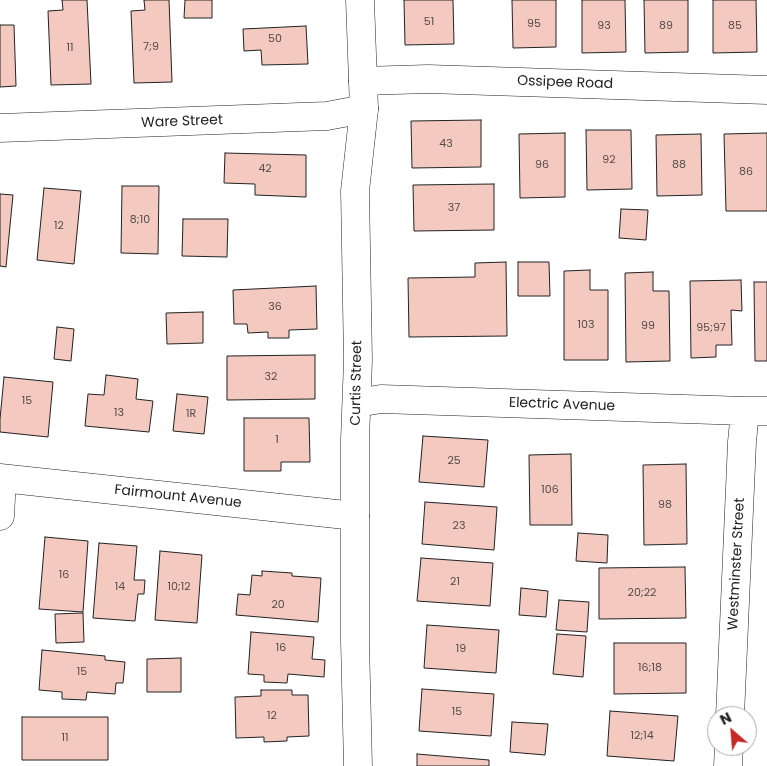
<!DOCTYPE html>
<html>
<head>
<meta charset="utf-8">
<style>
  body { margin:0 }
  #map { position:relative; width:767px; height:766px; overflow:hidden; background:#fff; font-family:Poppins,sans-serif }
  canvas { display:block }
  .north { position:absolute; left:707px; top:706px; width:50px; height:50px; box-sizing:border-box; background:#fff; border:1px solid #a7a7a7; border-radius:50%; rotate:333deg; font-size:14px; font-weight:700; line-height:20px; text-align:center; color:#222 }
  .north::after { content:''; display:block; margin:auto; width:18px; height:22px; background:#c62828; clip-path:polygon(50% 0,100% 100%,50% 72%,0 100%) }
</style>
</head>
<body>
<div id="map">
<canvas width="767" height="766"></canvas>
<div class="north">N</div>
</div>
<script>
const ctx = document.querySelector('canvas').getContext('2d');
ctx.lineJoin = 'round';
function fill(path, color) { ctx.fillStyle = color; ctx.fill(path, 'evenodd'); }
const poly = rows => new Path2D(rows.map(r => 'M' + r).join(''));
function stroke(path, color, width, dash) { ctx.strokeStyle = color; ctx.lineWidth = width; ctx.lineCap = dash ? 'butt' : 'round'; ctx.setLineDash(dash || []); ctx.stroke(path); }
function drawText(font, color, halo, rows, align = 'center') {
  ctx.font = font + ' Poppins,sans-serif'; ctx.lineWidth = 4; ctx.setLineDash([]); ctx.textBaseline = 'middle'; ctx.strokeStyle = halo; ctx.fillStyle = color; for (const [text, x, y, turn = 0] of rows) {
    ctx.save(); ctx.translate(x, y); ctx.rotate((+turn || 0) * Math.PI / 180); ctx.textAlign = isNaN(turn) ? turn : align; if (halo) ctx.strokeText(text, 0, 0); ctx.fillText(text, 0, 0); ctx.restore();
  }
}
const building = poly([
  [62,0,87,0,91,84,51,85,48,11,63,10,62,0],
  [144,0,169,0,172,82,134,83,131,11,145,10,144,0],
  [185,0,212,0,212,18,184,18,185,0],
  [404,0,453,0,454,44,405,45,404,0],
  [512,0,556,0,556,47,513,48,512,0],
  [582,0,625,0,626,52,582,53,582,0],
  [644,0,688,0,688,52,645,53,644,0],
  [713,0,756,0,757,52,713,53,713,0],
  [0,25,14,25,16,86,0,87,0,25],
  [306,26,308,64,262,65,261,50,244,51,243,29,306,26],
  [481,120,481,167,412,168,411,121,481,120],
  [586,130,631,130,632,189,587,190,586,130],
  [565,133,565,197,520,198,519,134,565,133],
  [767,133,767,211,726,211,724,134,767,133],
  [701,134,702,195,657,196,656,135,701,134],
  [225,153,306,155,306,197,255,195,255,184,224,183,225,153],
  [494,184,494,230,414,231,413,185,494,184],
  [122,186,159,186,158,254,121,253,122,186],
  [44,188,81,191,74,264,37,260,44,188],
  [0,194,13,195,6,267,0,266,0,194],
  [621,209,648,210,646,240,619,238,621,209],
  [183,219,228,219,227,257,182,256,183,219],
  [506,262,507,336,409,337,408,278,475,277,475,263,506,262],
  [518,262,549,262,550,296,518,296,518,262],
  [590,270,590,290,608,290,608,360,564,360,564,271,590,270],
  [653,272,653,291,669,291,670,361,626,362,625,273,653,272],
  [741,280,742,311,731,310,732,345,716,345,716,357,691,358,690,281,741,280],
  [754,282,767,282,767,361,755,361,754,282],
  [316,286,317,329,289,330,289,338,268,338,268,332,248,333,247,324,234,324,233,290,316,286],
  [203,312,203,343,167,344,166,313,203,312],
  [57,327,74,329,71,361,54,359,57,327],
  [315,355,315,399,227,400,227,356,315,355],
  [106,375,138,379,136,399,153,401,149,432,85,426,88,394,104,395,106,375],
  [4,377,53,382,48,437,0,432,0,419,4,377],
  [177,394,208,397,204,434,173,431,177,394],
  [244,418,309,418,310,462,281,462,281,471,244,471,244,418],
  [423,436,488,440,484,487,419,482,423,436],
  [571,454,572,525,530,525,529,455,571,454],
  [686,464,687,544,644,545,643,465,686,464],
  [425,502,497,507,494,550,422,544,425,502],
  [578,533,608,535,607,563,576,561,578,533],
  [45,537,88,541,83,612,39,609,45,537],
  [99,543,137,546,134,580,145,580,144,594,138,594,135,621,93,618,99,543],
  [160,551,202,555,197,623,155,620,160,551],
  [421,558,493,563,490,606,417,601,421,558],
  [685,567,686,618,599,619,599,568,685,567],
  [262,571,292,573,292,576,321,578,318,622,236,615,238,594,250,595,252,575,262,576,262,571],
  [521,588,548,591,546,617,519,615,521,588],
  [559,600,589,602,587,632,556,630,559,600],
  [83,613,84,642,56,643,55,614,83,613],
  [427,625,499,630,496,673,424,668,427,625],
  [251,632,314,637,312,659,325,660,324,677,288,674,287,683,264,682,264,675,248,674,251,632],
  [557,634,586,636,583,677,553,674,557,634],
  [614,643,686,643,686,693,614,694,614,643],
  [42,650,105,656,105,660,125,662,123,683,116,683,115,694,87,692,86,700,62,699,62,692,39,690,42,650],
  [181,658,181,692,147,692,147,659,181,658],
  [422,689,494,694,491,736,419,731,422,689],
  [261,690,292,690,292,695,308,695,309,736,287,737,287,741,264,742,264,737,236,738,235,697,261,696,261,690],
  [610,711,678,716,674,761,607,756,610,711],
  [22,717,108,717,108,760,22,760,22,717],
  [512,722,548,724,545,755,510,752,512,722],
  [417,754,489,760,489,766,417,766,417,754]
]);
fill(building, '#f3c9c0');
stroke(building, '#222', 1);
const minor = poly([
  [363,81,428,79,767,90],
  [0,128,327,116,364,109],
  [357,403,381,399,745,411,767,411],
  [0,478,355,516],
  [0,516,2,479],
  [730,716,742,442,745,411],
  [728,766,729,746]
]);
const tertiary = poly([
  [358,766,355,641,355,440,358,360,355,191,364,109,360,0]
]);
stroke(minor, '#222', 29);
stroke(tertiary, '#222', 29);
stroke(minor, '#fff', 28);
stroke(tertiary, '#fff', 28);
drawText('11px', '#564c4a', null, [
  ["51",429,22],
  ["95",534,24],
  ["93",604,26],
  ["89",666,26],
  ["85",735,26],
  ["50",275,39],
  ["7;9",151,47],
  ["11",70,48],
  ["43",446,144],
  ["92",609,160],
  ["96",542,165],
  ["88",679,165],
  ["42",265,169],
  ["86",746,172],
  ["37",454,208],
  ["8;10",140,220],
  ["12",59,226],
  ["36",275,307],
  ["103",586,325],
  ["99",648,326],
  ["95;97",711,328],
  ["32",271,377],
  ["15",27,401],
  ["13",119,413],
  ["1R",191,414],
  ["1",277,440],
  ["25",454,461],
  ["106",550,490],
  ["98",665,505],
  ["23",459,526],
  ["16",64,575],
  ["21",455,582],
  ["14",120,587],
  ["10;12",179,587],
  ["20;22",642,593],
  ["20",278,605],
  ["16",281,648],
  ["19",461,649],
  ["16;18",650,668],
  ["15",82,672],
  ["15",457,712],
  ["12",272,716],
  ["12;14",642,736],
  ["11",65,738]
]);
drawText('14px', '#222', '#fff', [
  ["Ossipee Road",565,83,2],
  ["Ware Street",182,122,-2],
  ["Curtis Street",357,383,-89],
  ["Electric Avenue",562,405,2],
  ["Fairmount Avenue",178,497,6],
  ["Westminster Street",737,564,-87]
]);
</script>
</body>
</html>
